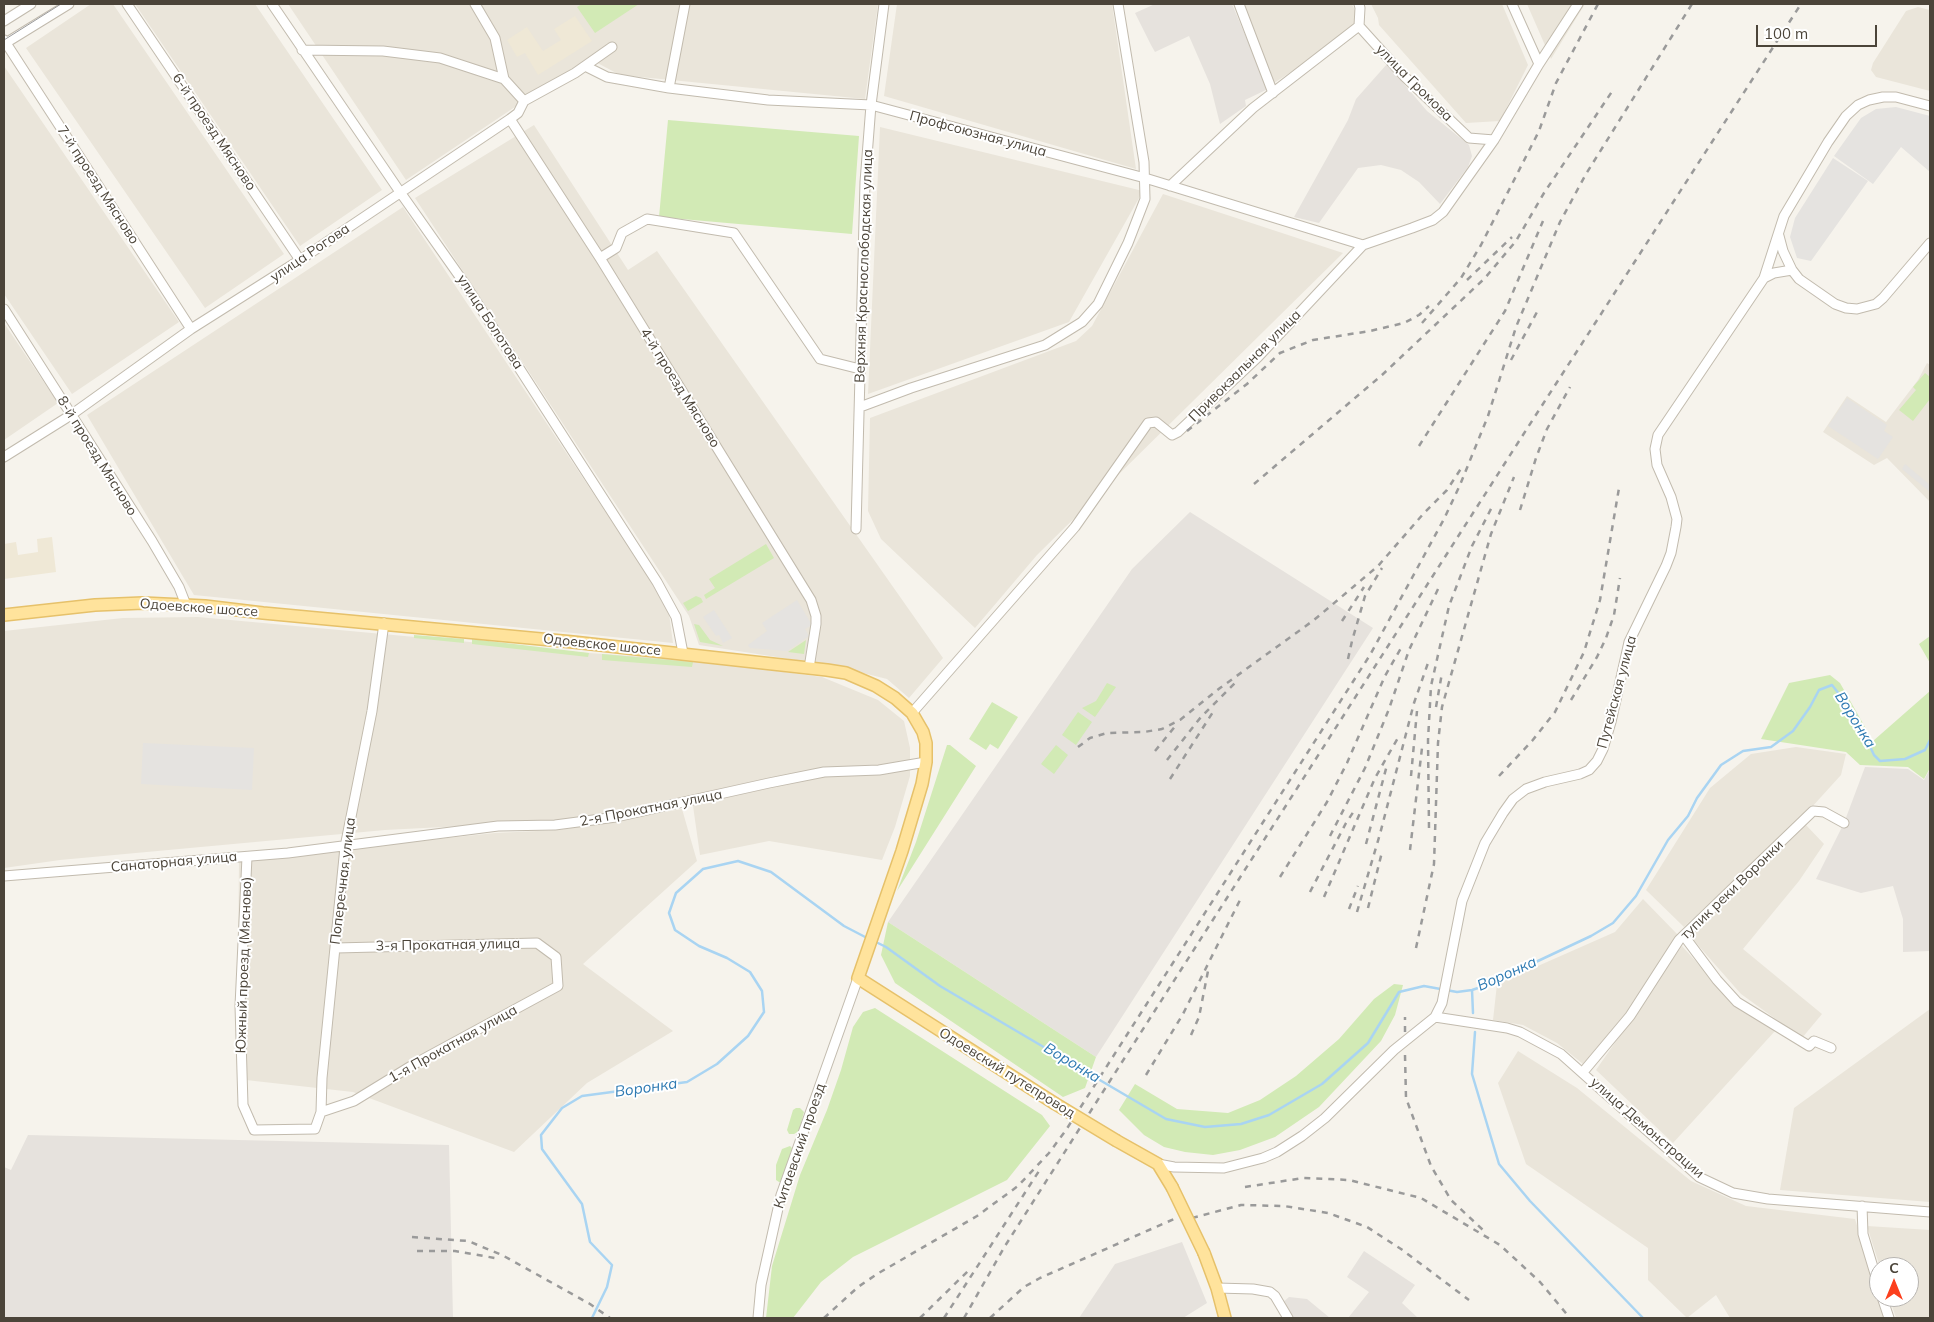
<!DOCTYPE html>
<html>
<head>
<meta charset="utf-8">
<style>
  body { margin:0 }
  #map { position:relative; width:1934px; height:1322px; overflow:hidden; background:#f6f3ec; font-family:Mulish,sans-serif }
  canvas { display:block }
  .frame { position:absolute; inset:0; border:5px solid #4b4439; pointer-events:none }
  .north { position:absolute; left:1869px; top:1257px; width:50px; height:50px; box-sizing:border-box; background:#fff; border:1px solid #b7b4b0; border-radius:50%; rotate:0deg; font-size:14px; font-weight:700; line-height:20px; text-align:center; color:#4b4439 }
  .north::after { content:''; display:block; margin:auto; width:18px; height:22px; background:#fc3f1d; clip-path:polygon(50% 0,100% 100%,50% 72%,0 100%) }
  .scale { position:absolute; left:1756px; top:25px; width:121px; height:22px; box-sizing:border-box; border:2px solid #4b4439; border-top:0; padding-left:6px; font-size:15px; line-height:18px; white-space:nowrap; color:#4b4439; -webkit-text-stroke:4px #fff; paint-order:stroke }
</style>
</head>
<body>
<div id="map">
<canvas width="1934" height="1322"></canvas>
<div class="frame"></div>
<div class="north">С</div>
<div class="scale">100 m</div>
</div>
<script>
const ctx = document.querySelector('canvas').getContext('2d');
ctx.lineJoin = 'round';
function fill(path, color) { ctx.fillStyle = color; ctx.fill(path, 'evenodd'); }
const poly = rows => new Path2D(rows.map(r => 'M' + r).join(''));
function stroke(path, color, width, dash) { ctx.strokeStyle = color; ctx.lineWidth = width; ctx.lineCap = dash ? 'butt' : 'round'; ctx.setLineDash(dash || []); ctx.stroke(path); }
function drawText(font, color, halo, rows, align = 'center') {
  ctx.font = font + ' Mulish,sans-serif'; ctx.lineWidth = 4; ctx.setLineDash([]); ctx.textBaseline = 'middle'; ctx.strokeStyle = halo; ctx.fillStyle = color; for (const [text, x, y, turn = 0] of rows) {
    ctx.save(); ctx.translate(x, y); ctx.rotate((+turn || 0) * Math.PI / 180); ctx.textAlign = isNaN(turn) ? turn : align; if (halo) ctx.strokeText(text, 0, 0); ctx.fillText(text, 0, 0); ctx.restore();
  }
}
fill(poly([
  [91,4,113,4,284,254,205,308,26,48],
  [135,4,255,4,382,190,300,246],
  [288,4,878,4,865,99,620,75,588,58,406,180],
  [897,4,1112,4,1136,169,884,96],
  [1242,4,1352,4,1362,26,1274,83],
  [1371,4,1502,4,1528,65,1500,121,1466,123,1379,25,1378,18],
  [1527,4,1585,4,1551,59],
  [1918,7,1930,10,1930,91,1876,77,1871,70,1873,63,1906,11],
  [4,66,179,322,72,394,4,294],
  [534,125,628,270,657,251,943,658,909,698,887,679,835,666,699,645,689,616,415,198],
  [880,127,1143,191,1069,322,868,394],
  [1163,194,1343,253,1037,555,975,628,881,539,868,511,870,418,1076,341,1092,326],
  [403,207,668,606,673,643,194,595,182,575,87,415],
  [4,323,58,403,4,440],
  [1927,363,1930,365,1930,502,1887,458,1874,465,1823,432,1847,396,1886,422,1918,380],
  [198,617,589,653,700,661,822,677,878,700,904,721,910,748,910,776,895,827,882,860,769,841,700,855,692,799,561,821,385,830,60,860,4,868,4,631,123,618],
  [1796,747,1846,754,1841,775,1811,808,1684,927,1646,890,1710,788,1751,754],
  [682,809,697,861,583,964,673,1031,587,1083,514,1152,353,1092,237,1079,239,860,495,833,559,830],
  [1806,825,1824,844,1799,881,1743,949,1822,1014,1802,1038,1741,994,1690,936],
  [1643,899,1678,935,1629,1009,1583,1064,1557,1043,1523,1025,1493,1020,1497,984,1615,932],
  [1682,946,1728,997,1775,1031,1673,1143,1596,1070],
  [1930,1009,1930,1202,1780,1190,1794,1108],
  [1518,1051,1577,1088,1691,1181,1746,1206,1855,1219,1886,1318,1730,1318,1716,1295,1687,1318,1648,1280,1648,1248,1526,1164,1498,1083],
  [1867,1226,1930,1230,1930,1318,1896,1318,1889,1297,1909,1297,1909,1267,1880,1267]
]), '#eae5da');
fill(poly([
  [1155,4,1232,4,1268,89,1245,100,1246,106,1220,124,1210,84,1189,36,1155,52,1151,45,1135,13],
  [1387,64,1427,111,1469,145,1472,156,1468,167,1440,204,1419,182,1401,170,1381,165,1358,168,1319,223,1294,217,1348,120,1356,99],
  [1190,512,1373,628,1096,1057,888,922,1132,569],
  [1865,767,1908,769,1924,780,1930,769,1930,951,1903,952,1903,919,1893,886,1861,893,1816,879,1844,823],
  [28,1135,449,1145,453,1318,4,1318,4,1167,11,1170],
  [1182,1242,1207,1303,1183,1318,1079,1318,1115,1264],
  [1364,1251,1415,1285,1402,1303,1418,1318,1348,1318,1369,1292,1347,1277],
  [1289,1297,1307,1299,1330,1318,1288,1318,1282,1303]
]), '#e6e2dd');
fill(poly([
  [575,16,592,41,538,75,525,53,517,57,507,40,527,27,543,51,561,40,554,29],
  [52,537,56,572,4,579,4,544,16,542,18,555,38,552,37,539]
]), '#efe8d6');
fill(poly([
  [582,4,639,4,595,33,577,7],
  [668,120,859,136,852,234,659,217],
  [1925,373,1930,377,1930,399,1913,421,1899,410,1916,390,1913,387],
  [766,544,774,558,706,599,704,595,715,588,709,579],
  [696,596,701,598,703,602,688,611,683,603],
  [694,624,699,625,710,640,723,646,700,642],
  [414,635,464,639,464,643,414,638],
  [1930,636,1930,663,1919,644],
  [472,639,589,653,588,657,472,644],
  [806,640,804,654,788,652],
  [602,654,693,662,692,667,602,660],
  [1830,675,1840,683,1873,741,1930,691,1930,768,1924,779,1908,767,1860,765,1846,752,1761,739,1789,683],
  [1107,683,1116,687,1095,717,1082,708,1096,701],
  [992,702,1018,717,998,749,990,744,986,750,969,739],
  [1078,712,1092,722,1076,745,1062,735],
  [947,745,950,745,976,766,897,891,916,842],
  [1056,745,1068,755,1054,774,1041,764],
  [888,922,1096,1057,1085,1088,1063,1097,895,983,881,955],
  [1394,984,1403,985,1395,1015,1381,1041,1319,1107,1275,1137,1240,1150,1213,1155,1185,1152,1164,1147,1144,1135,1119,1110,1135,1084,1177,1109,1228,1113,1260,1100,1296,1076,1339,1039,1374,999],
  [875,1008,1042,1115,1050,1126,1007,1180,853,1257,821,1282,793,1318,766,1318,772,1266,800,1175,827,1110,841,1070,853,1027,863,1012],
  [796,1108,800,1108,804,1112,799,1131,794,1134,789,1134,787,1130,793,1110],
  [790,1146,792,1148,782,1182,779,1182,776,1180,776,1165,782,1149]
]), '#d2eab5');
fill(poly([
  [1896,107,1930,116,1930,172,1901,147,1873,184,1834,156,1861,118,1876,109],
  [1833,158,1868,181,1811,261,1797,258,1790,237,1795,218],
  [1847,398,1887,425,1884,431,1893,437,1878,459,1828,426],
  [1905,464,1930,485,1930,492,1902,469],
  [797,600,812,625,805,629,809,636,787,651,750,648,748,645,767,631,762,623],
  [714,610,732,638,723,643,719,635,716,636,703,617],
  [143,743,254,748,252,790,141,784]
]), '#e5e3e0');
stroke(poly([
  [874,941,886,947,940,986,1166,1119,1205,1127,1241,1124,1269,1115,1322,1084,1368,1043,1399,992,1424,986,1457,992,1472,990,1487,985,1591,936,1613,923,1636,896,1668,840,1688,816,1697,798,1721,765,1743,751,1771,747,1793,731,1810,707,1819,690,1832,685,1855,714,1874,755,1880,761,1905,759,1925,750,1930,740],
  [1472,990,1473,1013],
  [1475,1032,1472,1074,1499,1164,1530,1201,1643,1318],
  [592,1318,607,1287,612,1265,590,1242,582,1204,542,1149,541,1135,562,1108,582,1096,687,1082,717,1064,748,1036,764,1012,762,991,750,972,727,958,699,946,675,930,669,913,676,893,703,869,738,861,771,872,844,926,869,939]
]), '#a9d4f2', 2.5);
const minor = poly([
  [127,4,300,260],
  [272,4,400,192,465,284,657,582,676,617,683,653],
  [475,4,495,38,504,79,524,101],
  [1239,4,1273,93],
  [1359,4,1360,8,1359,26,1405,77,1469,138,1494,140],
  [1512,4,1539,64],
  [4,21,31,4],
  [4,40,191,329],
  [4,44,69,4],
  [302,50,383,51,440,58,504,79],
  [585,66,607,77,669,88,768,100,871,105,1145,178,1363,245],
  [669,88,685,4],
  [510,119,600,258,811,600,816,616,816,624,809,668],
  [1170,186,1253,108,1359,26],
  [1779,236,1783,251,1792,270,1799,279,1835,304,1846,308,1857,309,1876,304,1883,298,1930,243],
  [600,258,616,248,622,233,647,219,734,233,820,359,860,369],
  [1764,278,1774,273,1792,270],
  [4,309,152,541,179,587,186,605],
  [860,407,911,388,1045,345,1082,322,1098,304,1128,243,1145,199,1144,162,1118,4],
  [4,457,71,415,191,329,300,260,510,119,518,113,524,101,575,73,612,47],
  [856,529,865,182,871,105,884,4],
  [912,713,1075,527,1148,423,1156,422,1172,435,1178,432,1258,357,1363,245,1412,228,1433,220,1443,212,1494,140,1539,64,1578,4],
  [247,857,240,1006,243,1105,254,1130,315,1129,321,1112,322,1078,345,847,372,711,384,623],
  [4,876,288,853,498,826,555,825,616,817,769,783,824,772,879,770,926,762],
  [1684,936,1717,980,1737,1002,1809,1046,1814,1041,1831,1048],
  [1435,1017,1507,1028,1520,1032,1561,1054,1699,1177,1733,1193,1768,1199,1930,1212],
  [1583,1072,1630,1016,1679,940,1813,811,1824,812,1844,823],
  [321,1112,354,1101,416,1063,558,986,556,957,537,943,336,948],
  [1158,1164,1174,1167,1224,1168,1263,1158,1277,1152,1302,1136,1325,1118,1394,1050,1435,1017,1442,1003,1462,901,1485,843,1503,813,1513,799,1526,789,1545,782,1580,774,1589,770,1597,761,1603,749,1611,722,1629,642,1666,566,1671,553,1676,527,1677,519,1671,497,1657,465,1655,449,1658,435,1764,278,1784,216,1828,142,1846,116,1858,105,1869,100,1883,97,1896,97,1930,106],
  [1862,1206,1863,1234,1879,1287],
  [1217,1288,1253,1289,1270,1292,1275,1296,1288,1318],
  [1882,1297,1889,1318],
  [758,1318,761,1285,781,1195,858,978]
]);
const major = poly([
  [4,615,95,605,143,603,205,606,263,613,573,642,827,670,846,673,876,686,895,698,912,713,923,732,926,743,926,762,922,784,902,851,858,978,1054,1103],
  [1117,1141,1158,1164,1172,1187],
  [1204,1253,1217,1288,1225,1318]
]);
stroke(minor, '#c2bbae', 11);
stroke(major, '#e6c16a', 14);
stroke(minor, '#fff', 9);
stroke(major, '#ffe39c', 11);
stroke(poly([
  [4,40,61,4]
]), '#9a9a9a', 1);
stroke(poly([
  [1467,280,1512,237],
  [1422,323,1461,278,1481,245,1539,131,1556,83,1598,4],
  [1511,360,1537,312],
  [1187,431,1247,384,1280,353,1313,340,1370,331,1404,323,1419,315,1429,306],
  [1419,446,1505,311,1543,221],
  [1254,484,1382,375,1485,278,1516,241,1544,193,1613,90],
  [1520,510,1536,458,1547,429,1570,387],
  [1342,621,1364,587],
  [1348,659,1352,641,1365,596,1382,568],
  [1571,700,1597,657,1606,638,1614,615,1620,578],
  [1436,707,1442,673],
  [1078,747,1090,738,1107,733,1144,732,1162,729,1180,720,1220,688,1314,620,1378,566,1424,513,1447,490,1462,467],
  [1155,751,1177,724],
  [1167,760,1201,717,1237,681],
  [1411,776,1417,711],
  [1499,776,1532,741,1555,712,1584,652,1600,600,1619,488],
  [1170,779,1213,712],
  [1429,828,1428,740,1431,686,1449,606,1472,546,1493,505],
  [1330,836,1365,768,1389,709,1409,650,1439,587],
  [1366,844,1387,765],
  [1410,850,1422,748],
  [1280,877,1327,802,1347,763,1385,676,1401,648],
  [1310,892,1346,823,1356,808],
  [1324,897,1375,778,1399,736],
  [1368,908,1382,852],
  [1349,909,1358,886],
  [1357,912,1380,834,1414,703,1428,663],
  [1416,948,1434,864,1438,743,1442,707,1491,534,1514,477],
  [1405,1032,1405,1017],
  [1191,1035,1199,1017,1208,971],
  [1405,1055,1406,1098,1431,1166,1451,1200,1483,1230],
  [1146,1075,1183,1014,1242,896],
  [1245,1187,1303,1178,1349,1180,1421,1198,1500,1245,1540,1282,1570,1318],
  [1192,1218,1241,1205,1284,1206,1328,1213,1367,1227,1401,1249,1469,1300],
  [412,1237,468,1241,502,1255,590,1304,610,1318],
  [417,1251,455,1251,495,1258],
  [824,1318,858,1287,877,1274,977,1216,1018,1186,1049,1153,1066,1130,1370,655,1444,519,1460,485,1488,416,1516,327,1560,222,1586,174,1692,4],
  [920,1318,968,1271],
  [944,1318,1039,1171],
  [964,1318,1005,1246,1099,1098,1521,438,1801,4],
  [990,1318,1024,1287,1040,1278,1174,1219]
]), '#9a9a9a', 2.5, [6, 6]);
const majorBridge = poly([
  [1054,1103,1117,1141],
  [1172,1187,1204,1253]
]);
stroke(majorBridge, '#e6c16a', 14, []);
stroke(majorBridge, '#ffe39c', 11);
drawText('14px', '#4b4439', '#fff', [
  ["улица Громова",1414,83,45],
  ["6-й проезд Мясново",214,132,56],
  ["Профсоюзная улица",978,134,15],
  ["7-й проезд Мясново",98,185,57],
  ["улица Рогова",310,253,-34],
  ["Верхняя Краснослободская улица",864,266,-88],
  ["улица Болотова",490,322,57],
  ["Привокзальная улица",1245,366,-45],
  ["4-й проезд Мясново",680,388,58],
  ["8-й проезд Мясново",97,456,58],
  ["Одоевское шоссе",199,608,4],
  ["Одоевское шоссе",602,645,6],
  ["Путейская улица",1617,692,-75],
  ["2-я Прокатная улица",651,808,-11],
  ["Санаторная улица",174,862,-5],
  ["Поперечная улица",343,881,-83],
  ["тупик реки Воронки",1732,890,-44],
  ["3-я Прокатная улица",448,945,-1],
  ["Южный проезд (Мясново)",244,965,-88],
  ["1-я Прокатная улица",453,1044,-29],
  ["Одоевский путепровод",1007,1073,32],
  ["улица Демонстрации",1647,1128,41],
  ["Китаевский проезд",800,1146,-71]
]);
drawText('italic 15px', '#2e7ab2', '#fff', [
  ["Воронка",1855,720,58],
  ["Воронка",1507,974,-24],
  ["Воронка",1072,1063,31],
  ["Воронка",646,1088,-8]
]);
</script>
</body>
</html>
